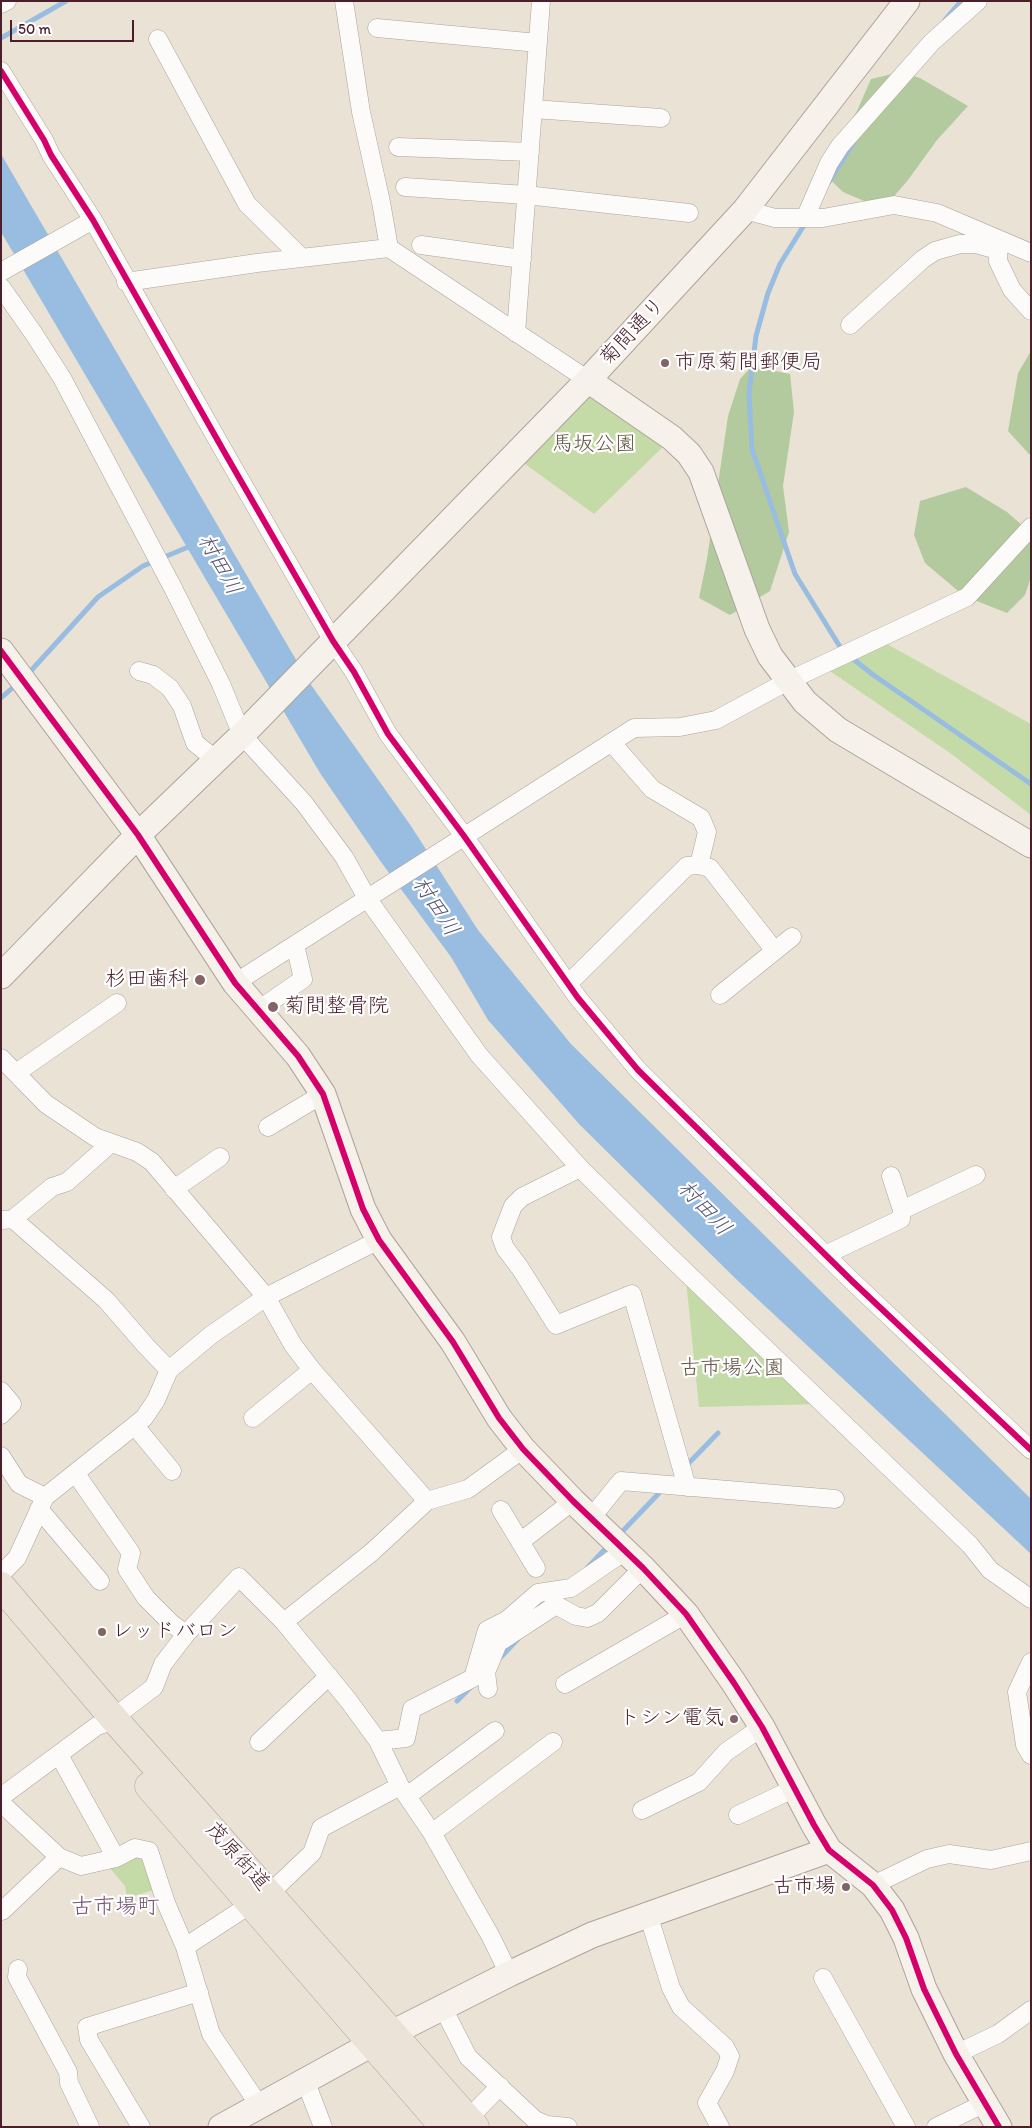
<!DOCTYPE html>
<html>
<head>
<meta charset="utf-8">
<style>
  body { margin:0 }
  #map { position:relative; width:1032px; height:2128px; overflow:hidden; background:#eae3d5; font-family:Itim,sans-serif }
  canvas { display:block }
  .frame { position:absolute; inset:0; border:2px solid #4a1f2b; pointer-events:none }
  .scale { position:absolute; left:10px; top:20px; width:124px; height:22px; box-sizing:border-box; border:2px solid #4a1f2b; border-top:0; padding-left:6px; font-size:15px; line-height:18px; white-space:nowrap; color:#4a1f2b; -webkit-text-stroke:4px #fff; paint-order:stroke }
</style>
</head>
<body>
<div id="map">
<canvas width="1032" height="2128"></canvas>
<div class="frame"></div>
<div class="scale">50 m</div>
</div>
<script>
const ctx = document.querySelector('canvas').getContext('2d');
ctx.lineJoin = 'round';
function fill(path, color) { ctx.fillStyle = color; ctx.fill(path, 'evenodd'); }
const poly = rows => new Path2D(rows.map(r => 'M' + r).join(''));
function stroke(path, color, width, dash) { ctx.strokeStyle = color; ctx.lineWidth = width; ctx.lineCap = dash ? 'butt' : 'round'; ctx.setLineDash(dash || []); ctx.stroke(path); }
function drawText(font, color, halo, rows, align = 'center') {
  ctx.font = font + ' Itim,"Klee One",sans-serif'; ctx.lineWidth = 4.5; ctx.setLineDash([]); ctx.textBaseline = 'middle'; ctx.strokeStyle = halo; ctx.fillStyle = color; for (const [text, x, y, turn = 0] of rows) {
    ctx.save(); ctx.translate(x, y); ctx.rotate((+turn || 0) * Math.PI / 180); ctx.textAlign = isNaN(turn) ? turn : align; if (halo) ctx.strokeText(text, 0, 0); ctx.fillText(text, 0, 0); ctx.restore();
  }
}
fill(poly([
  [588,380,672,438,594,514,514,456],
  [878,639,1031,724,1031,815,950,753,821,665],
  [685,1271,822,1404,699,1407],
  [135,1857,143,1860,154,1890,127,1898,125,1886,108,1866]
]), '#c4dba7');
fill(poly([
  [901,72,920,78,968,106,937,140,908,180,883,209,843,192,818,168,857,111,871,79],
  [1031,351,1031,454,1029,454,1008,431,1018,373],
  [752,366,790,374,794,412,783,486,789,532,770,591,730,615,699,598,707,559,728,416,740,379],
  [966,487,1007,512,1031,533,1031,577,1025,595,1007,613,964,596,925,563,914,535,920,501]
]), '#b2ca9d');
fill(poly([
  [1,154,309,682,411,826,478,930,571,1044,1031,1499,1031,1554,737,1280,672,1216,580,1125,488,1020,451,957,381,862,320,773,1,232]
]), '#98bde0');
stroke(poly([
  [945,20,961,1],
  [1,38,66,1],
  [829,182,854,142],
  [806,222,780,264,768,293,756,336,749,394,752,449,795,574,842,650,872,674,1031,784],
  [28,674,98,597,143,566,193,545],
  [1,698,18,683],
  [686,1466,718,1433],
  [618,1536,662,1490],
  [587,1568,609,1545],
  [500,1658,518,1639],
  [457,1701,471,1687]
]), '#98bde0', 5);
const street = poly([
  [344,1,361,112,381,202,389,248],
  [1,4,7,1],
  [377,28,538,43],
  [158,39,247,204,302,258],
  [1,71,44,140,51,155,93,220,226,455,333,641,354,672,388,734,464,836,578,998,638,1070,852,1281,1031,1450],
  [533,109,661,118],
  [398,147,530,152],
  [405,187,526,195,689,213],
  [745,210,775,218,823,218,894,205,937,213,1031,253],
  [805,218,829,163,840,146,932,42,978,1],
  [999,240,998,261,1012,290,1031,311],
  [421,245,522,259],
  [1,272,93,220],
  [126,282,257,263,389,248,588,380],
  [1,287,34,334,62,378,173,588,221,684,242,735,304,803,344,857,367,898,479,1055,580,1168,667,1254,970,1545,990,1570,1031,1599],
  [850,325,923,259,935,251,960,244,976,244,998,250],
  [516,333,541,1],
  [139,671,153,675,170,688,182,706,195,743,216,760],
  [612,743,652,789,701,818,707,832,699,865],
  [235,983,634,728,680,727,716,720,788,681,967,597,1031,527],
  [568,984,687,866,699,865,710,868,775,951],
  [720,995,792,937],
  [257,1011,303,979,295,945],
  [1,1058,46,1104,95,1137,137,1152,152,1162,266,1297,293,1345,312,1370,427,1501],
  [16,1073,117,1003],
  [268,1127,323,1094],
  [580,1168,522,1197,513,1206,501,1237,505,1248,520,1268,556,1325,632,1294,687,1487],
  [174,1189,220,1157],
  [902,1210,976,1175],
  [13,1219,106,1300,146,1346,169,1370],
  [2,1220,13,1219,52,1187,67,1182,111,1143],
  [825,1255,901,1219,902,1210,891,1176],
  [1,1391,12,1404,1,1415],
  [253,1418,312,1370],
  [135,1426,172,1471],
  [1,1456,19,1484,45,1497],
  [76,1474,131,1553,127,1569,146,1598,172,1624,186,1634,239,1577,284,1622,348,1700,378,1741,400,1786,432,1833,491,1937,509,1974],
  [39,1509,100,1581],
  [501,1510,536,1568],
  [591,1518,621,1481,835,1499],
  [520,1542,573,1501],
  [1,1574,17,1558,45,1497,144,1418,156,1400,169,1370,211,1335,266,1297,379,1240],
  [284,1622,372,1552,427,1501,468,1489,523,1449],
  [1031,1662,1017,1692,1025,1745,1031,1755],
  [565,1684,686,1614],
  [488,1689,486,1672,498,1643,556,1605,576,1616,587,1618,598,1613,643,1568],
  [378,1741,406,1738,412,1709,473,1678,487,1630,507,1620,538,1593,571,1588,625,1551],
  [259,1742,329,1676],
  [59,1755,116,1858],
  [407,1796,495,1731],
  [1,1797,97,1726,115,1720,121,1712,154,1687,163,1664,186,1634],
  [1,1803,59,1857,81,1866,116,1858,135,1848,149,1851,166,1903,185,1947,211,2034,259,2105],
  [642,1810,699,1782,726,1752,762,1727],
  [738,1815,795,1788],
  [432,1833,553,1742],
  [873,1885,927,1859,949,1854,991,1860,1031,1851],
  [270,1893,312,1853,321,1828,400,1786],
  [2,1911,59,1857],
  [648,1914,671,1988,681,2007,725,2047,730,2056,725,2071,707,2103,720,2127],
  [185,1947,251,1904],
  [18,1969,17,1977,68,2072,69,2083,90,2127],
  [823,1978,906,2127],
  [443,2008,468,2057,535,2120,547,2125,568,2127],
  [956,2054,998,2034,1031,2010],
  [305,2080,323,2127],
  [468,2119,500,2086],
  [141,2127,89,2040,87,2027,199,1992],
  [936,2127,985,2103]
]);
const secondary = poly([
  [588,380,672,438,689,454,701,472,757,629,770,656,805,702,838,730,1031,845],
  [1,651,138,835,235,983,298,1056,323,1094,363,1209,379,1240,453,1342,499,1418,523,1449,573,1501,643,1568,686,1614,734,1683,762,1727,814,1825,829,1850,873,1885,892,1910,906,1938,924,1989,956,2054,999,2127],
  [1,976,138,835,242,735,588,380,745,210,907,1],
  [221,2127,392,2033,509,1974,592,1935,829,1850]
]);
const primary = poly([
  [1,1586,115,1720,475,2127],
  [149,1786,444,2127]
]);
stroke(street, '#aca39d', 19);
stroke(secondary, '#aca39d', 27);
stroke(primary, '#aca39d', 29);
stroke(street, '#fcfbf9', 18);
stroke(secondary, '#f6f1eb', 25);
stroke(primary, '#ece3d8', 28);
stroke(poly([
  [1,71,44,140,51,155,93,220,226,455,333,641,354,672,388,734,464,836,578,998,638,1070,852,1281,1031,1450],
  [1,651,138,835,235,983,298,1056,323,1094,363,1209,379,1240,453,1342,499,1418,523,1449,573,1501,643,1568,686,1614,734,1683,762,1727,814,1825,829,1850,873,1885,892,1910,906,1938,924,1989,956,2054,999,2127]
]), '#d6006c', 6);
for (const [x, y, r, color] of [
  [665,363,5,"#826466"],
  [200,980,6,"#826466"],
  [273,1007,6,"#826466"],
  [102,1632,5,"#826466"],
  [734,1719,5,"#826466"],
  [846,1887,5,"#826466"]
]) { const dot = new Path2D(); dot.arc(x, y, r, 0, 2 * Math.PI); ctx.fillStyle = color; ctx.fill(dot); stroke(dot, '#fff', 2); }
drawText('21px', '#4a1f2b', '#fff', [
  ["菊間通り",633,332,-47],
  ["茂原街道",237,1857,48]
]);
drawText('21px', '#4a1f2b', '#fff', [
  ["市原菊間郵便局",675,363],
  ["杉田歯科",189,980,"right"],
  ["菊間整骨院",284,1007],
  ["レッドバロン",112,1632],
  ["トシン電気",724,1719,"right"],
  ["古市場",836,1887,"right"]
], 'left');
drawText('21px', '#655545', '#fff', [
  ["馬坂公園",594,445],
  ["古市場公園",732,1369]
]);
drawText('italic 22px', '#5b5875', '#fff', [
  ["村田川",219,565,61],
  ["村田川",435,907,57],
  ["村田川",704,1209,47]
]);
drawText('22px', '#735570', '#fff', [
  ["古市場町",115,1907]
]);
</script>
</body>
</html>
